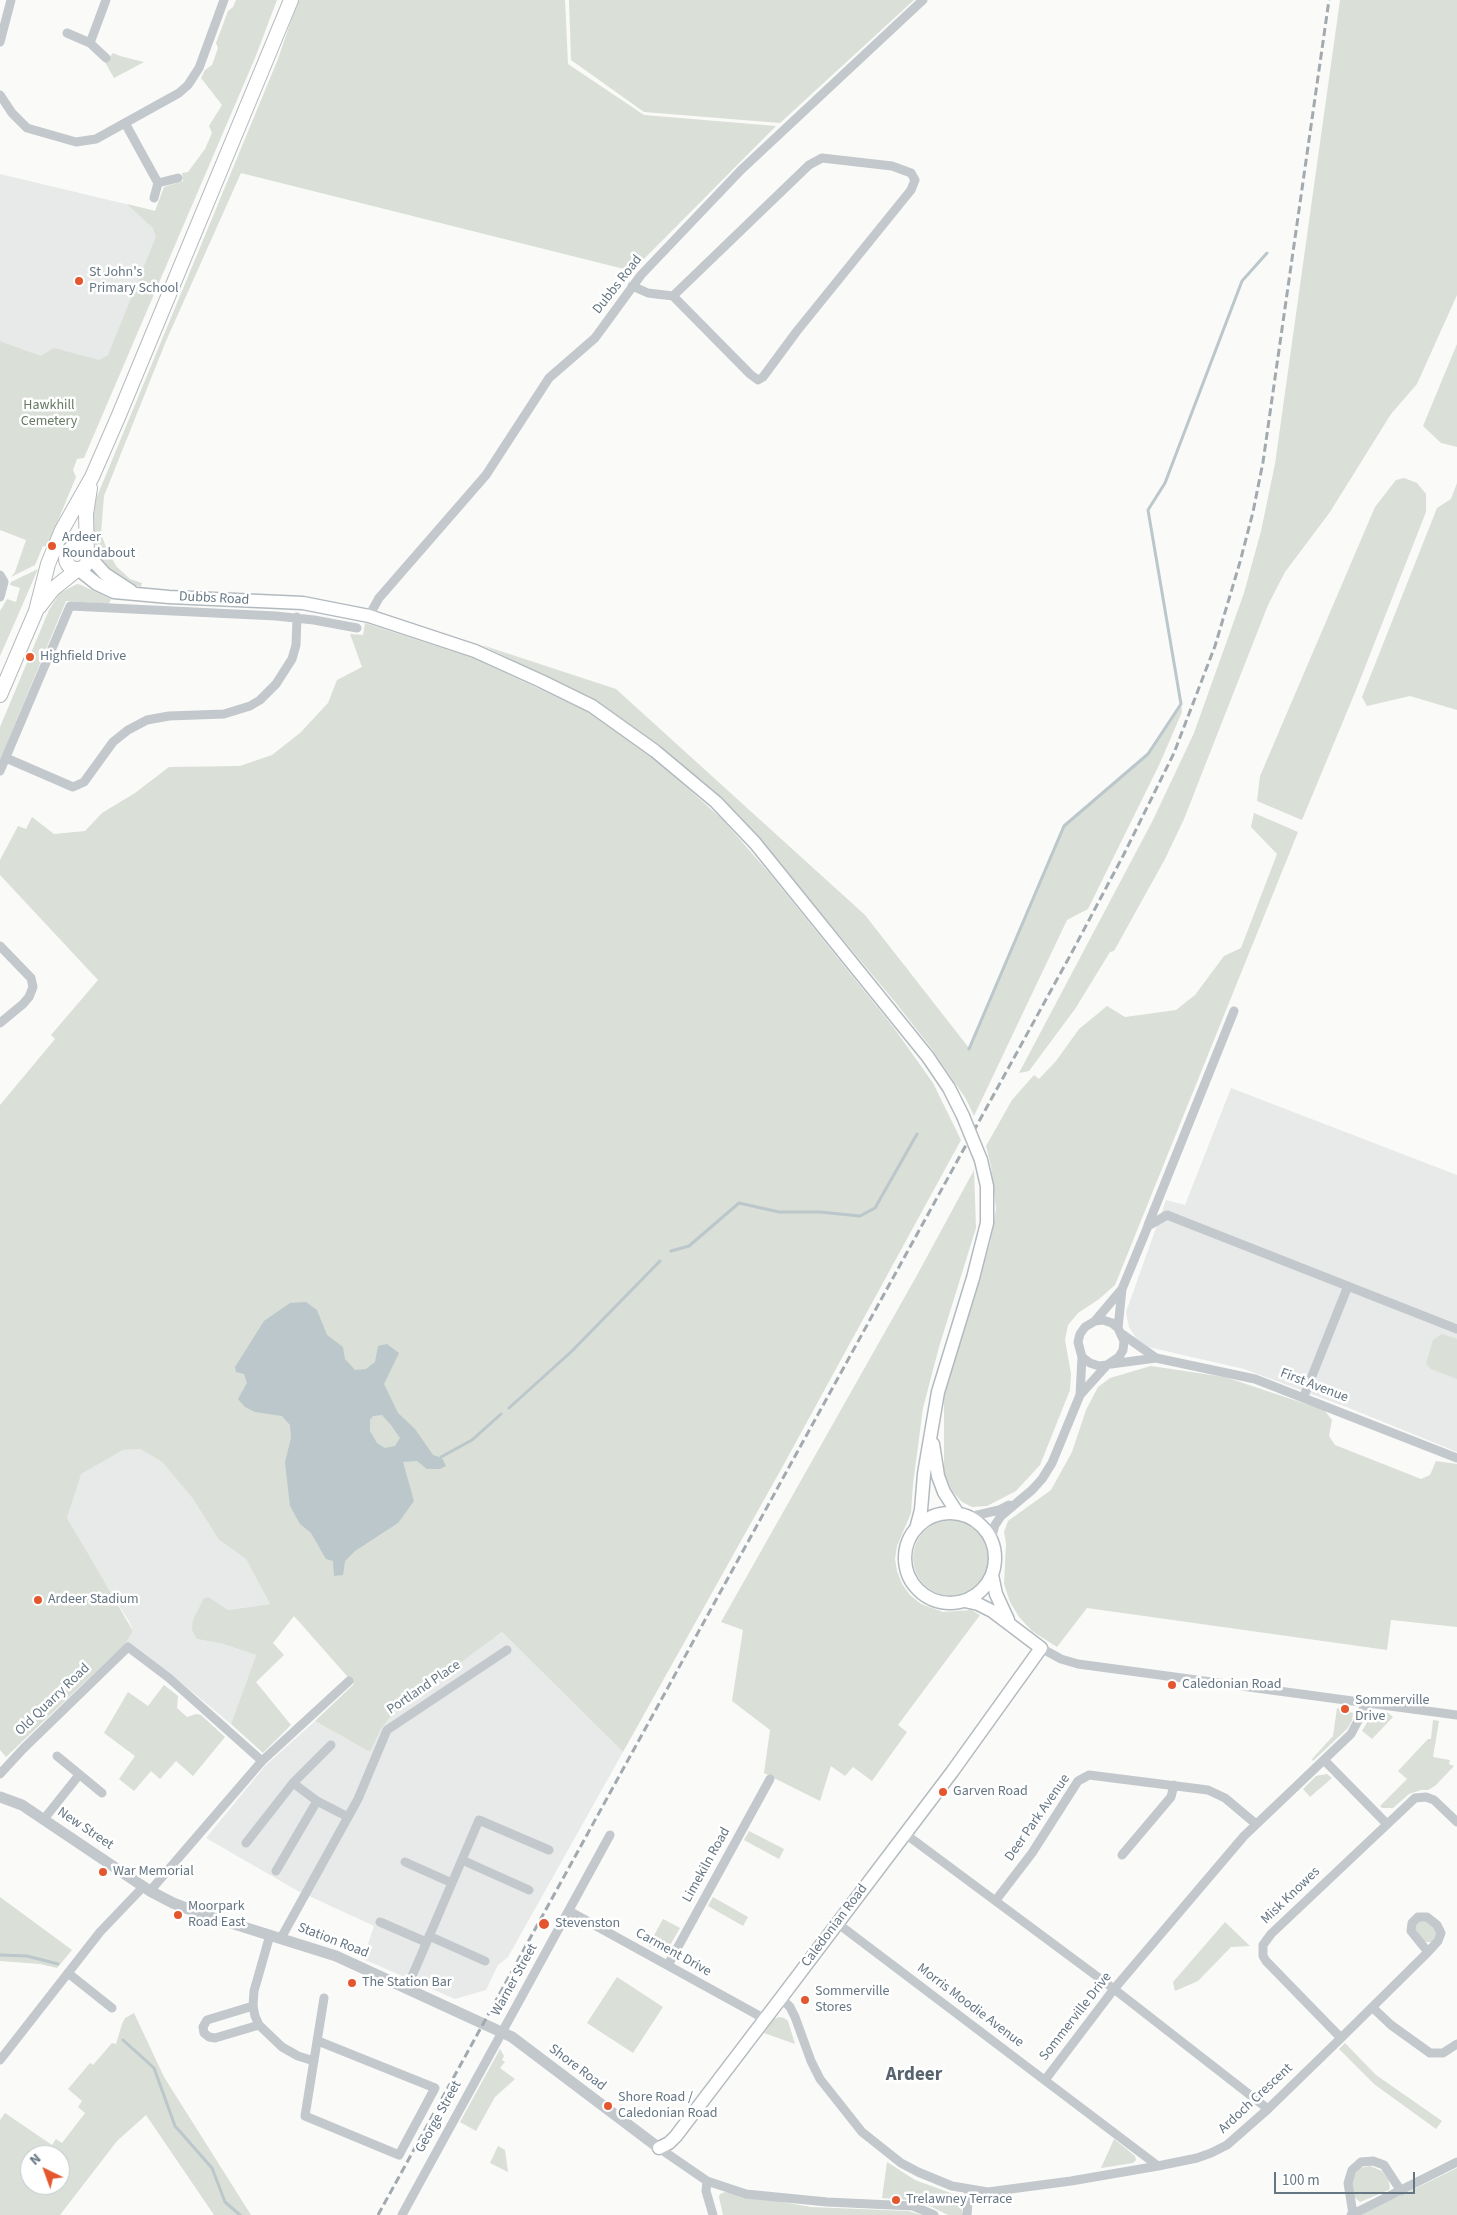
<!DOCTYPE html>
<html>
<head>
<meta charset="utf-8">
<style>
  body { margin:0 }
  #map { position:relative; width:1457px; height:2215px; overflow:hidden; background:#fafaf8; font-family:"Source Sans 3",sans-serif }
  canvas { display:block }
  .north { position:absolute; left:20px; top:2145px; width:50px; height:50px; box-sizing:border-box; background:#fff; border:1px solid #c1c8cd; border-radius:50%; rotate:318deg; font-size:14px; font-weight:700; line-height:20px; text-align:center; color:#657683 }
  .north::after { content:''; display:block; margin:auto; width:18px; height:22px; background:#e4572e; clip-path:polygon(50% 0,100% 100%,50% 72%,0 100%) }
  .scale { position:absolute; left:1274px; top:2172px; width:141px; height:22px; box-sizing:border-box; border:2px solid #657683; border-top:0; padding-left:6px; font-size:15px; line-height:18px; white-space:nowrap; color:#657683; -webkit-text-stroke:4px #fff; paint-order:stroke }
</style>
</head>
<body>
<div id="map">
<canvas width="1457" height="2215"></canvas>
<div class="north">N</div>
<div class="scale">100 m</div>
</div>
<script>
const ctx = document.querySelector('canvas').getContext('2d');
ctx.lineJoin = 'round';
function fill(path, color) { ctx.fillStyle = color; ctx.fill(path, 'evenodd'); }
const poly = rows => new Path2D(rows.map(r => 'M' + r).join(''));
function stroke(path, color, width, dash) { ctx.strokeStyle = color; ctx.lineWidth = width; ctx.lineCap = dash ? 'butt' : 'round'; ctx.setLineDash(dash || []); ctx.stroke(path); }
function drawText(font, color, halo, rows, align = 'center') {
  ctx.font = font + ' "Source Sans 3",sans-serif'; ctx.lineWidth = 5; ctx.setLineDash([]); ctx.textBaseline = 'middle'; ctx.strokeStyle = halo; ctx.fillStyle = color; for (const [text, x, y, turn = 0] of rows) {
    ctx.save(); ctx.translate(x, y); ctx.rotate((+turn || 0) * Math.PI / 180); ctx.textAlign = isNaN(turn) ? turn : align; if (halo) ctx.strokeText(text, 0, 0); ctx.fillText(text, 0, 0); ctx.restore();
  }
}
fill(poly([
  [0,174,155,211,184,221,115,384,0,341],
  [1231,1088,1457,1175,1457,1452,1349,1408,1244,1369,1148,1347,1136,1338,1129,1327,1126,1312,1166,1200,1185,1205],
  [140,1449,162,1462,193,1499,219,1540,246,1559,270,1604,228,1610,209,1597,197,1639,223,1644,256,1655,231,1724,179,1681,126,1642,133,1631,130,1623,93,1565,67,1518,80,1474,123,1450],
  [502,1632,623,1752,508,1957,498,1965,486,1990,455,1999,363,1959,374,1926,296,1890,206,1838,265,1766,315,1721,370,1752,381,1729,394,1712]
]), '#e8e9e9');
fill(poly([
  [236,0,277,0,255,58,84,458,77,459,73,470,76,477,47,547,43,546,35,565,11,577,15,572,26,540,0,530,0,341,41,356,54,348,99,360,108,355,156,237,153,228,127,204,155,211,164,187,183,181,182,173,188,172,205,149,212,133,209,126,222,105,201,78,205,70,212,65,218,48,216,43,228,11,233,7],
  [298,0,565,0,568,64,644,115,776,126,632,271,241,173,166,341,104,496,101,533,107,550,117,567,130,579,142,583,141,587,129,584,112,574,100,558,94,541,93,521,96,499,278,59],
  [569,0,914,0,780,123,644,112,571,60],
  [1340,0,1457,0,1457,295,1417,384,1391,414,1330,512,1285,572,1268,605,1184,819,1165,859,1114,951,1110,952,1075,1009,1029,1071,1019,1073,1153,820,1194,733,1244,593,1261,531,1275,464],
  [113,53,120,56,144,62,114,78,105,62],
  [1457,344,1457,447,1441,443,1423,426],
  [1404,478,1417,483,1426,494,1426,512,1356,690,1302,820,1257,801,1260,776,1375,507,1396,480],
  [1457,483,1457,710,1410,696,1367,706,1362,697,1437,508,1451,499],
  [38,569,18,615,0,656,0,611,7,599,16,602,20,588,10,585,11,582],
  [77,584,81,585,111,599,109,604,66,601,0,760,0,727,49,610,60,593],
  [365,623,473,658,589,712,652,757,682,783,723,820,770,874,894,1028,933,1083,961,1140,784,1464,623,1752,502,1632,394,1712,381,1729,370,1752,315,1721,354,1684,294,1616,273,1643,284,1655,256,1682,291,1725,263,1753,231,1724,256,1655,223,1644,197,1639,192,1630,193,1620,204,1598,209,1597,228,1610,270,1604,246,1559,219,1540,193,1499,162,1462,140,1449,123,1450,81,1474,67,1518,133,1631,125,1644,6,1757,0,1750,0,1105,55,1039,51,1035,98,980,0,875,0,860,18,826,26,829,32,817,54,834,85,831,102,813,135,793,169,767,240,766,272,755,300,733,328,703,337,680,362,667,350,634,363,635],
  [482,645,616,689,865,915,969,1048,1064,826,1148,754,1181,704,1182,712,1160,763,1088,909,1067,920,974,1116,966,1099,932,1049,895,1002,755,834,710,789,595,701],
  [1254,813,1298,832,1115,1285,1099,1299,1078,1313,1068,1325,1065,1340,1071,1374,1070,1390,1040,1465,1016,1491,987,1506,972,1507,962,1502,952,1491,944,1472,944,1399,948,1376,990,1243,996,1209,991,1166,986,1146,1012,1100,1034,1075,1039,1079,1056,1061,1079,1029,1107,1006,1125,1017,1176,1010,1195,995,1224,956,1241,948,1277,854,1251,827],
  [974,1170,976,1228,939,1347,923,1408,913,1484,911,1513,897,1546,895,1559,897,1571,902,1584,910,1595,921,1604,943,1612,971,1610,980,1615,898,1725,907,1732,872,1781,853,1767,845,1776,831,1766,820,1801,764,1773,770,1730,732,1701,743,1630,721,1622,916,1277],
  [1442,1334,1457,1339,1457,1379,1431,1369,1426,1364,1433,1340],
  [1151,1366,1225,1377,1318,1408,1325,1411,1332,1420,1329,1436,1335,1445,1421,1479,1430,1475,1436,1461,1457,1464,1457,1627,1391,1620,1387,1650,1087,1608,1057,1647,1032,1631,1019,1617,1010,1602,1004,1584,1006,1544,1004,1532,1008,1521,1051,1490,1072,1452,1086,1410,1098,1387,1110,1378],
  '913 1558a38 38 0 1 1 76 0a38 38 0 1 1-76 0Z',
  [164,1685,178,1696,177,1708,187,1717,196,1714,201,1715,225,1737,193,1776,176,1761,160,1779,151,1771,134,1791,119,1779,135,1756,104,1733,128,1692,148,1706],
  [1337,1708,1353,1713,1352,1721,1347,1729,1313,1761,1312,1759,1333,1736],
  [1377,1711,1388,1713,1393,1717,1372,1739,1362,1731,1372,1714],
  [1433,1720,1439,1721,1433,1757,1450,1760,1449,1764,1454,1766,1435,1786,1428,1790,1421,1790,1409,1794,1393,1808,1382,1808,1380,1806,1407,1779,1398,1771,1428,1739,1431,1739],
  [1327,1774,1332,1778,1310,1797,1303,1789,1316,1776],
  [749,1831,784,1849,779,1859,744,1840],
  [0,1897,72,1950,57,1968,40,1964,0,1961],
  [713,1897,748,1917,743,1926,708,1906],
  [663,1919,680,1928,669,1947,659,1951,648,1946],
  [1417,1921,1425,1921,1430,1923,1436,1931,1436,1936,1432,1942,1425,1942,1415,1930],
  [1225,1922,1250,1946,1231,1947,1198,1981,1175,1991,1173,1982],
  [617,1977,663,2007,633,2053,587,2023],
  [134,2013,164,2077,251,2215,214,2215,146,2115,117,2141,60,2215,0,2215,0,2120,5,2113,52,2145,56,2139,62,2143,85,2113,78,2107,82,2101,68,2089,90,2063,93,2065,112,2043,116,2044,122,2024,125,2018],
  [30,2155,60,2155,60,2185,30,2185],
  [779,2017,784,2018,788,2021,795,2044,764,2033,774,2019],
  [1345,2043,1376,2075,1442,2121,1436,2129,1374,2084,1339,2049],
  [500,2049,504,2056,502,2060,505,2062,500,2068,515,2079,495,2097,476,2131,460,2122],
  [1114,2139,1135,2156,1136,2160,1133,2163,1101,2168],
  [498,2146,505,2150,508,2172,490,2163],
  [887,2162,915,2180,956,2195,964,2215,948,2215,928,2205,909,2200,882,2198],
  [1370,2166,1382,2171,1388,2179,1390,2187,1389,2190,1360,2202,1354,2197,1352,2184,1355,2174,1360,2168],
  [1457,2168,1457,2215,1358,2215,1406,2193],
  [725,2192,811,2207,908,2211,922,2215,723,2215,719,2197,720,2194]
]), '#dadfd7');
fill(poly([
  [306,1302,317,1310,327,1335,343,1347,345,1359,355,1370,366,1369,375,1362,378,1346,387,1344,399,1353,384,1384,398,1413,415,1429,433,1455,442,1458,446,1466,440,1469,427,1469,417,1461,403,1462,414,1501,398,1523,355,1551,345,1561,343,1575,334,1576,333,1561,326,1559,311,1533,300,1524,290,1506,285,1462,291,1438,290,1425,282,1416,255,1412,245,1407,238,1399,247,1383,244,1374,236,1372,235,1367,264,1321,290,1303],
  [382,1415,391,1425,400,1438,395,1446,385,1448,377,1443,370,1431,370,1420,373,1416]
]), '#bbc7cb');
stroke(poly([
  [969,1049,1064,826,1148,754,1181,704,1148,510,1165,483,1242,281,1267,253],
  [671,1251,689,1246,739,1203,779,1212,820,1212,860,1216,875,1208,917,1134],
  [509,1408,572,1351,660,1261],
  [441,1457,472,1440,501,1414],
  [0,1955,27,1956,58,1964],
  [123,2040,154,2068,175,2126,212,2168,225,2202,240,2215]
]), '#bbc7cb', 3);
const secondary = poly([
  [87,554,105,574,131,591],
  [78,569,97,584,114,592,169,597,303,603,369,616,475,651,541,681,592,706,655,751,716,802,755,843,928,1057,949,1088,963,1116],
  [933,1444,938,1476,944,1492,958,1514],
  '905 1558a45 45 0 1 1 90 0a45 45 0 1 1-90 0Z',
  [916,1529,921,1510,924,1474,938,1392,973,1278,987,1223,987,1186,981,1160],
  [992,1575,996,1594,1008,1620],
  [659,2148,669,2143,676,2136,781,1998,952,1772,1041,1648,992,1611,978,1604,965,1601]
]);
const primary = poly([
  '66 558a11 11 0 1 1 22 0a11 11 0 1 1-22 0Z',
  [87,554,86,514,90,488],
  [39,607,53,589,78,569],
  [0,695,36,611,48,564,62,530,92,477,119,415,291,0]
]);
stroke(secondary, '#b3babf', 15);
stroke(primary, '#b5babe', 16);
stroke(poly([
  [67,33,90,43,106,58],
  [0,42,11,0],
  [90,43,106,0],
  [0,95,12,113,27,128,76,142,96,139,179,93,188,85,199,68,224,0],
  [125,123,158,183],
  [154,198,158,183,178,178],
  [632,286,648,293,673,296,809,165,822,158,892,166,911,173,915,180,911,190,797,331,763,377,758,380,750,374,673,296],
  [0,575,4,582,0,597],
  [369,616,379,598,486,475,549,378,595,338,641,275,741,170,923,0],
  [6,758,73,787,84,782,113,742,128,730,147,720,169,716,224,714,250,706,260,700,276,684,292,659,296,645,297,617],
  [0,771,70,606,276,616,314,620,357,628],
  [0,946,31,978,33,987,29,997,23,1004,0,1023],
  [1148,1225,1234,1011],
  [1118,1328,1122,1289],
  [1122,1334,1156,1358],
  [1111,1364,1156,1358,1255,1379,1457,1458],
  [1107,1365,1099,1366,1090,1363,1082,1357,1078,1342,1080,1334,1085,1327,1095,1321,1122,1289,1148,1226,1167,1215,1457,1329],
  [1080,1395,1107,1365,1119,1357,1123,1350,1124,1341,1118,1328,1112,1323,1103,1320,1095,1321],
  [1304,1396,1348,1286],
  [969,1517,999,1510,1009,1505],
  [991,1539,995,1525,1001,1516,1032,1490,1042,1479,1052,1463,1080,1395,1082,1357],
  [1041,1648,1061,1659,1078,1664,1457,1715],
  [57,1756,102,1793],
  [1324,1760,1387,1824],
  [0,1774,23,1749,128,1647,169,1678,262,1761],
  [293,1783,317,1801,348,1817],
  [44,1819,79,1775],
  [904,1833,1114,1989,1268,2109],
  [246,1843,293,1783,331,1745],
  [1122,1855,1171,1797,1174,1785],
  [462,1860,529,1890],
  [405,1862,452,1883],
  [276,1871,317,1801],
  [150,1891,262,1761,349,1681],
  [996,1900,1032,1853,1078,1781,1089,1775,1208,1790,1225,1798,1256,1824],
  [569,1911,765,2019],
  [380,1922,426,1942],
  [837,1923,1158,2166],
  [270,1935,254,1991,253,2006,255,2016,259,2025,282,2047,298,2056,314,2061],
  [429,1936,485,1961],
  [281,1938,358,1799,387,1730,507,1650],
  [668,1965,770,1779],
  [68,1973,112,2008],
  [407,1988,479,1820,549,1850],
  [781,1998,790,2007,795,2017,811,2061,820,2079,862,2132,901,2163,918,2172,952,2186,988,2192,1071,2181,1158,2166,1197,2158,1211,2153,1227,2145,1268,2109,1341,2038,1428,1952,1438,1941,1441,1933,1437,1925,1427,1917,1418,1917,1412,1923,1411,1931,1428,1952],
  [253,2006,207,2020,203,2027,204,2033,209,2037,215,2038,259,2025],
  [1372,2007,1391,2025,1430,2053,1443,2053,1457,2044],
  [1341,2038,1266,1961,1263,1956,1263,1945,1271,1934,1415,1798,1426,1797,1434,1800,1457,1822],
  [318,2041,435,2088,399,2155,305,2116,324,1998],
  [0,2060,100,1932,143,1887],
  [1045,2080,1114,1989,1244,1836,1351,1734,1360,1717,1365,1703],
  [659,2148,707,2181,746,2194,827,2202,913,2206,934,2215],
  [707,2181,706,2191,713,2215],
  [1353,2214,1348,2183,1352,2170,1361,2162,1373,2161,1384,2165,1401,2191],
  [402,2215,610,1835],
  [967,2215,969,2190],
  [1351,2215,1457,2162]
]), '#c3c8cc', 9);
stroke(poly([
  [0,1797,22,1805,150,1891,173,1903,199,1913,336,1956,512,2037,659,2148]
]), '#c3c8cc', 11);
stroke(secondary, '#fff', 12);
stroke(primary, '#fff', 14);
stroke(poly([
  [378,2215,1071,954,1124,854,1174,753,1215,646,1240,562,1253,512,1263,462,1329,0]
]), '#a2aab0', 3, [8, 4]);
const secondaryBridge = poly([
  [963,1116,981,1160]
]);
stroke(secondaryBridge, '#b3babf', 15, []);
stroke(secondaryBridge, '#fff', 12);
for (const [x, y, r, color] of [
  [79,281,5,"#e4572e"],
  [52,546,5,"#e4572e"],
  [30,657,5,"#e4572e"],
  [38,1600,5,"#e4572e"],
  [1172,1685,5,"#e4572e"],
  [1345,1709,5,"#e4572e"],
  [943,1792,5,"#e4572e"],
  [103,1872,5,"#e4572e"],
  [178,1915,5,"#e4572e"],
  [544,1924,6,"#e4572e"],
  [352,1983,5,"#e4572e"],
  [805,2000,5,"#e4572e"],
  [608,2106,5,"#e4572e"],
  [896,2200,5,"#e4572e"]
]) { const dot = new Path2D(); dot.arc(x, y, r, 0, 2 * Math.PI); ctx.fillStyle = color; ctx.fill(dot); stroke(dot, '#fff', 2); }
drawText('14px', '#657683', '#fff', [
  ["St John's",89,273],
  ["Primary School",89,289],
  ["Ardeer",62,538],
  ["Roundabout",62,554],
  ["Highfield Drive",40,657],
  ["Ardeer Stadium",48,1600],
  ["Caledonian Road",1182,1685],
  ["Sommerville",1355,1701],
  ["Drive",1355,1717],
  ["Garven Road",953,1792],
  ["War Memorial",113,1872],
  ["Moorpark",188,1907],
  ["Road East",188,1923],
  ["Stevenston",555,1924],
  ["The Station Bar",362,1983],
  ["Sommerville",815,1992],
  ["Stores",815,2008],
  ["Shore Road /",618,2098],
  ["Caledonian Road",618,2114],
  ["Trelawney Terrace",906,2200]
], 'left');
drawText('14px', '#657683', '#fff', [
  ["Dubbs Road",618,285,-52],
  ["Dubbs Road",214,599,3],
  ["First Avenue",1314,1386,21],
  ["Portland Place",424,1688,-34],
  ["Old Quarry Road",53,1700,-44],
  ["Deer Park Avenue",1038,1818,-55],
  ["New Street",85,1829,34],
  ["Limekiln Road",707,1865,-61],
  ["Misk Knowes",1291,1896,-44],
  ["Caledonian Road",835,1926,-53],
  ["Station Road",333,1941,21],
  ["Carment Drive",673,1953,29],
  ["Warner Street",515,1980,-61],
  ["Morris Moodie Avenue",970,2006,37],
  ["Sommerville Drive",1076,2017,-52],
  ["Shore Road",577,2068,37],
  ["Ardoch Crescent",1256,2099,-43],
  ["George Street",439,2117,-61]
]);
drawText('14px', '#687a64', '#fff', [
  ["Hawkhill",49,406],
  ["Cemetery",49,422]
]);
drawText('bold 19px', '#57646e', '#fff', [
  ["Ardeer",914,2076]
]);
</script>
</body>
</html>
